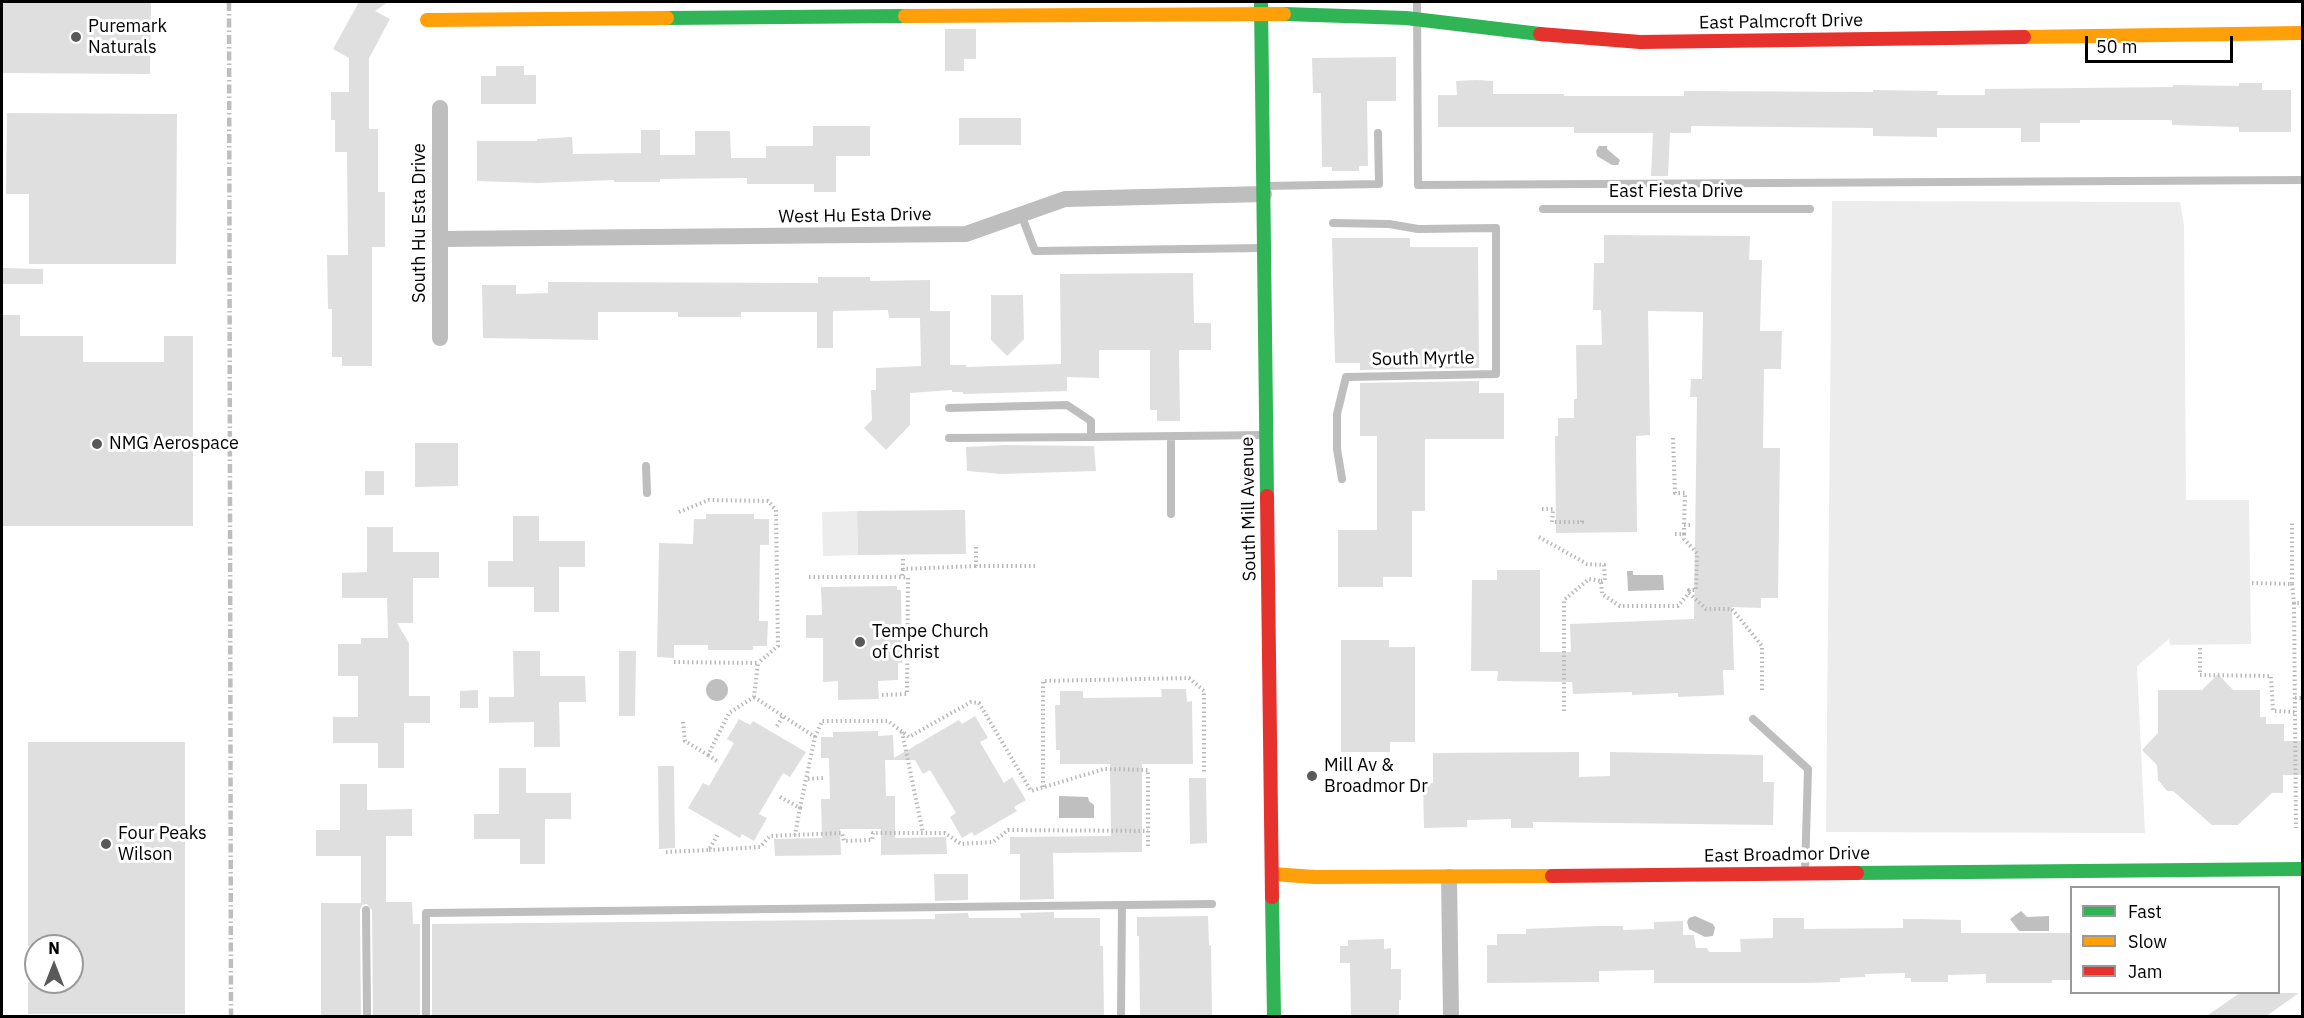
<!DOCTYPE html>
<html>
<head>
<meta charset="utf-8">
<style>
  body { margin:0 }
  #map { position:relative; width:2304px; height:1018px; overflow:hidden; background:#fff; font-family:"IBM Plex Sans",sans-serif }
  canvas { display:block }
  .frame { position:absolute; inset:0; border:3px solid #000; pointer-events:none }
  .legend { position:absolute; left:2070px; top:886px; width:210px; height:108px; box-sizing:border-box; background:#fff; border:2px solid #999; margin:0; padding:8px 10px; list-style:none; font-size:18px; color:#000 }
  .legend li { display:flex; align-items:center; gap:12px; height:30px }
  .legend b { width:30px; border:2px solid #999 }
  .north { position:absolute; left:24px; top:934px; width:60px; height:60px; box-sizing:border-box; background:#fff; border:2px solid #999; border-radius:50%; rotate:0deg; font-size:16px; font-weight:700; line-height:24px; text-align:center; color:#000 }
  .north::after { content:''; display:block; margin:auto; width:21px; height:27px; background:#595959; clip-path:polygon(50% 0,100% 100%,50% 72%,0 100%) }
  .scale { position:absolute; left:2085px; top:36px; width:148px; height:27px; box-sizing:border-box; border:3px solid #000; border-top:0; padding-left:8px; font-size:18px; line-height:21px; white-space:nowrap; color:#000; -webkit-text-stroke:4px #fff; paint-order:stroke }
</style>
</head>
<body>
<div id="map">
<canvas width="2304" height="1018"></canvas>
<div class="frame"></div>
<ul class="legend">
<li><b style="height:8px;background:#30b455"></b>Fast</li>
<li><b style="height:8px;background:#ff9f0a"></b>Slow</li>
<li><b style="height:8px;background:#e5322d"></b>Jam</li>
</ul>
<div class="north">N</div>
<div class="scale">50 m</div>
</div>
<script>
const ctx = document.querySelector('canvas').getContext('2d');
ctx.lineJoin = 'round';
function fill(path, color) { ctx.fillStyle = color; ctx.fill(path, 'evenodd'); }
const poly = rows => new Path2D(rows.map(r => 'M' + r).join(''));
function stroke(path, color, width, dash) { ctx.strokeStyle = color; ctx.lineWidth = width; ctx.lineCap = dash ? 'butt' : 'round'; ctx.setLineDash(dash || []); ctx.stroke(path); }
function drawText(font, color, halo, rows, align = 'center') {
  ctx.font = font + ' "IBM Plex Sans",sans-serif'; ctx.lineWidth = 6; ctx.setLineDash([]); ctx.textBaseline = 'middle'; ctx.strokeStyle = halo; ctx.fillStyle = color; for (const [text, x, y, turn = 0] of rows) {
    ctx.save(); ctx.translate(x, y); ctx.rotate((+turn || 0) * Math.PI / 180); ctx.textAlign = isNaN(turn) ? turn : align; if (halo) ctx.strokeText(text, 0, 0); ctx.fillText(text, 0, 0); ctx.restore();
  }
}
fill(poly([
  [1832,201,2180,202,2184,225,2186,500,2249,500,2251,644,2170,645,2169,639,2137,666,2145,833,1826,832],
  [857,511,858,555,823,556,822,512]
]), '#ececec');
fill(poly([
  [1599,146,1607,146,1607,149,1620,160,1618,165,1612,165,1597,156,1596,151],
  [1627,571,1633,571,1633,575,1663,575,1664,590,1628,591],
  '706 690a11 11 0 1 1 22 0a11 11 0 1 1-22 0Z',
  [1059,796,1088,797,1089,801,1094,805,1094,818,1059,818],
  [2021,911,2027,917,2049,916,2049,931,2019,931,2010,919],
  [1695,916,1713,924,1715,928,1713,936,1705,937,1689,929,1687,922,1689,918]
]), '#bfbfbf');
fill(poly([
  [2,2,151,2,150,74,2,73],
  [359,2,388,2,375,11,390,19,369,58,369,129,378,129,378,192,385,192,385,247,372,247,372,366,342,366,342,357,332,357,332,309,328,309,327,255,348,255,347,152,335,152,335,120,331,120,331,92,349,92,349,58,333,49],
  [945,29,976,29,976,59,964,59,964,71,945,71],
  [1396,57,1396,101,1367,101,1368,166,1359,166,1359,171,1332,171,1332,167,1322,167,1321,93,1313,93,1312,58],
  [496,66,524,66,524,75,536,75,536,104,481,104,481,76,496,76],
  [1477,80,1493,81,1493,94,1564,94,1564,96,1684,96,1684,91,1873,92,1873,90,1938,91,1937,95,1985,95,1985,89,2173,87,2173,85,2239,86,2239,83,2262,83,2262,90,2291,90,2291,132,2239,132,2239,127,2172,125,2172,120,2080,120,2080,123,2040,123,2040,142,2021,142,2021,128,1937,128,1937,137,1873,136,1873,128,1691,126,1691,133,1670,133,1668,176,1651,176,1653,133,1574,133,1574,127,1438,127,1438,95,1457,95,1456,81],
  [7,113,177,114,176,264,29,264,29,194,6,194],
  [959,118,1021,118,1021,145,959,145],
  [813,126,870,126,870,156,836,156,836,192,814,192,814,184,747,184,747,178,660,179,660,182,614,182,614,180,538,183,477,181,477,141,537,141,537,139,572,137,573,154,641,153,641,130,660,130,660,155,695,155,695,131,730,131,731,158,766,158,766,146,813,146],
  [1604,235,1750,236,1749,260,1762,260,1760,331,1782,331,1781,369,1764,369,1763,448,1780,448,1778,598,1761,598,1761,608,1732,607,1734,670,1723,670,1724,695,1678,697,1678,693,1632,695,1632,692,1573,694,1572,682,1497,681,1498,671,1471,671,1472,580,1497,580,1497,570,1540,570,1540,652,1571,652,1570,624,1694,619,1697,397,1690,397,1691,379,1702,379,1703,312,1648,311,1650,435,1636,436,1637,532,1556,533,1555,436,1558,436,1558,418,1574,418,1574,399,1577,399,1576,345,1602,345,1601,310,1593,310,1594,263,1604,263],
  [1332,238,1410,238,1410,247,1478,247,1479,368,1360,370,1360,363,1335,363],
  [2,268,43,269,43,284,2,284],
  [1193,273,1194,323,1211,323,1211,350,1179,350,1180,421,1157,421,1157,410,1150,410,1150,350,1099,350,1099,378,1067,377,1067,391,963,394,963,392,952,392,952,390,910,393,910,425,886,450,864,428,872,420,871,390,876,390,876,368,921,366,920,318,889,318,888,310,833,311,833,348,817,348,817,312,741,312,741,317,678,317,678,312,598,312,598,340,483,338,482,285,516,285,516,294,548,293,548,282,818,283,818,277,870,277,870,281,930,280,930,311,950,311,950,365,966,365,966,367,1061,364,1060,274],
  [991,295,1023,295,1024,339,1007,356,991,340],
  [2,315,20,315,20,336,83,336,83,362,164,362,164,336,193,336,193,526,2,526],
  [1479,381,1479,393,1504,393,1504,439,1425,439,1425,511,1412,511,1412,577,1383,577,1383,587,1338,587,1338,530,1377,530,1377,436,1360,436,1360,383],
  [415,443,458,443,458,486,415,487],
  [1005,445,1094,446,1096,471,1002,474,967,471,966,447],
  [365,471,384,471,384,495,365,495],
  [965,510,966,554,858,555,857,511],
  [706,514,754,514,754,519,769,519,769,545,760,545,759,621,768,621,767,646,753,646,753,650,708,650,708,645,674,645,674,658,657,657,659,543,693,544,694,519,706,519],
  [513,516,539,516,539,541,585,541,585,567,559,567,559,612,534,612,534,587,488,587,488,561,513,561],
  [367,527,393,527,393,552,439,552,439,578,413,578,413,623,397,623,409,643,409,696,430,696,430,723,404,723,404,768,378,768,378,743,333,743,333,717,358,717,358,676,338,676,338,644,361,644,361,638,388,638,387,598,342,598,342,573,367,572],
  [897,586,897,590,901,590,902,663,898,663,898,680,878,681,879,699,838,700,838,681,823,682,823,638,806,638,806,615,822,615,821,587],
  [1341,640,1389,640,1389,647,1415,647,1415,742,1390,742,1390,752,1341,752],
  [513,651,540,651,540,676,585,676,586,702,559,702,560,747,534,747,534,722,489,723,489,697,514,697],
  [619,651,636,651,635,716,619,716],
  [2218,674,2233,690,2260,690,2260,717,2266,717,2266,724,2284,724,2284,741,2302,741,2302,775,2283,775,2283,793,2272,793,2238,825,2212,825,2173,791,2167,791,2158,780,2157,765,2142,750,2158,733,2158,690,2202,690],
  [1161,689,1186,689,1187,702,1192,701,1193,764,1142,764,1142,852,1053,853,1054,899,1020,900,1020,854,1010,854,1010,837,1111,836,1110,764,1060,764,1060,750,1056,750,1055,705,1060,705,1060,691,1083,691,1083,698,1162,697],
  [478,690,478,708,460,708,460,691],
  [975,716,988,738,980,742,1004,783,1012,777,1026,800,1014,807,1017,811,974,836,972,832,962,838,950,817,956,813,930,770,923,774,915,760,885,760,886,796,895,796,895,838,946,837,947,854,881,855,881,829,840,829,841,855,775,856,774,839,822,838,821,799,830,799,829,758,821,758,821,737,833,737,833,732,878,731,878,736,893,735,894,758,959,720,962,724],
  [739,719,750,725,753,721,806,752,790,777,783,773,759,814,767,818,754,841,742,834,740,838,688,808,703,783,709,786,734,743,727,739],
  [28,742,185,742,185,1014,28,1014,28,982,72,982,72,946,28,946],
  [1579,752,1579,777,1610,776,1610,752,1763,755,1763,782,1774,782,1773,825,1533,822,1533,828,1511,828,1511,819,1467,820,1467,827,1424,828,1423,783,1433,783,1433,753],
  [658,766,674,766,675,848,659,849],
  [499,768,526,768,526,793,571,793,571,819,545,819,545,864,520,864,520,839,474,839,474,814,499,814],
  [1189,778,1206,778,1207,843,1190,844],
  [340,784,367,784,367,810,412,809,412,836,386,836,386,902,412,902,413,924,420,924,420,1017,373,1017,372,910,367,904,362,905,360,910,361,1017,321,1017,321,903,361,903,361,856,316,856,316,830,340,830],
  [934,874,968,874,968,900,935,901],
  [1054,912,1054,918,1100,918,1100,946,1103,946,1104,1017,432,1017,432,924,935,919,935,914,968,913,969,918,1021,918,1020,913],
  [1208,916,1209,946,1211,945,1212,1017,1140,1017,1139,936,1137,936,1137,917],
  [1773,918,1804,918,1804,929,1903,928,1903,919,1920,919,1961,920,1961,933,2072,933,2072,980,2052,980,2052,983,1986,983,1986,974,1948,975,1948,982,1911,982,1911,978,1905,978,1905,973,1865,974,1865,977,1840,978,1840,982,1805,983,1654,983,1654,970,1599,971,1599,982,1487,983,1487,945,1497,945,1497,934,1526,934,1526,929,1597,926,1623,926,1623,930,1654,929,1654,922,1683,921,1683,935,1694,935,1696,948,1707,948,1709,952,1741,952,1740,939,1773,938],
  [1384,939,1384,949,1391,948,1391,969,1401,969,1401,1000,1399,1000,1399,1017,1351,1017,1350,963,1340,963,1340,946,1348,946,1348,940],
  [2240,993,2299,993,2265,1017,2205,1017]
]), '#dfdfdf');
stroke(poly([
  [1673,438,1675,493,1685,493,1684,525],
  [1542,509,1553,509,1552,522,1582,522,1582,519],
  [679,512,709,500,768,501,776,510,778,646,758,663],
  [1675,534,1684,534,1684,539,1697,553,1696,590,1689,590,1689,593],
  [1684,534,1684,525,1690,525],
  [1539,537,1587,564,1604,565,1605,580,1601,581],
  [976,547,976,566,1035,566],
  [903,559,903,569,976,566],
  [809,577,902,577,903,569],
  [2252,583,2292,584,2292,523],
  [2292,584,2294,603,2302,603],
  [2294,603,2295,712],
  [2200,648,2200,675,2271,676,2273,711,2295,712,2296,828],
  [674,662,758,663,754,697],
  [882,695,907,694,908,578,902,577],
  [754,697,815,737,806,779],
  [2295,698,2302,698],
  [1564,711,1564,600,1589,579,1601,581,1602,594,1620,606,1678,606,1689,593,1706,609,1732,609,1762,646,1762,690],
  [683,722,685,741,708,755,729,713,754,697],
  [777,726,783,716],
  [902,732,923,833],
  [815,737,822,721,888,721,909,737,971,702,979,703,1031,791,1104,769,1148,770,1148,846],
  [708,755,717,761],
  [1043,787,1043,681,1189,678,1204,691,1204,773],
  [780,797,800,808,795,835],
  [800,808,806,779,823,778],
  [709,850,760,847,770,836,842,833,844,841,872,840,873,833,945,833,961,844,993,842,1008,830,1148,831],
  [666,852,709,850,718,834]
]), '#b9b9b9', 4, [1.5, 3]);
stroke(poly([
  [1417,2,1418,185,2302,180],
  [1264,186,1379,184,1378,133],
  [1543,209,1810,209],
  [1021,214,1035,251,1264,248],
  [1333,223,1389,224,1418,229,1496,228,1496,374,1346,377,1337,414,1337,449,1342,479],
  [949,408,1067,405,1091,421,1091,437,949,438],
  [1091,437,1266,435],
  [1171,437,1171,514],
  [646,466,647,493],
  [1753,719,1808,769,1805,872],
  [366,910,367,1016],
  [426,1016,426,913,1212,904],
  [1121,1016,1122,905]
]), '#bebebe', 8);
stroke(poly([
  [440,108,440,338],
  [440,239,966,234,1065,199,1264,194],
  [1449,877,1451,1016]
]), '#bebebe', 16);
stroke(poly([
  [1261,2,1267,496],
  [1284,14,1406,18,1540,34],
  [667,18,905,16],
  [1857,873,2302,869],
  [1272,897,1274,1016]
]), '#30b455', 14);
stroke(poly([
  [905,16,1284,14],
  [427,20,667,18],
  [2024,37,2302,33],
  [1272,874,1315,877,1552,876]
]), '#ff9f0a', 14);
stroke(poly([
  [1540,34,1640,42,2024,37],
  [1267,496,1272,897],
  [1552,876,1857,873]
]), '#e5322d', 14);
stroke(poly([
  [229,2,231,1016]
]), '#bebebe', 4.5, [9, 3, 1.5, 3]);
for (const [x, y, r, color] of [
  [76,37,6,"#595959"],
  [97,444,6,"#595959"],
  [860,642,6,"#595959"],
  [1312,776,6,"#595959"],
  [106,844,6,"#595959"]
]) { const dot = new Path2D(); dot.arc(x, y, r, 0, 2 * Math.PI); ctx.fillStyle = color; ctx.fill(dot); stroke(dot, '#fff', 2); }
drawText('18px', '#000', '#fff', [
  ["East Palmcroft Drive",1781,22,-1],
  ["East Fiesta Drive",1676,192],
  ["West Hu Esta Drive",855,216,-1],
  ["South Hu Esta Drive",420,223,-90],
  ["South Myrtle",1423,359,-1],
  ["South Mill Avenue",1249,509,-91],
  ["East Broadmor Drive",1787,855,-1]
]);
drawText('18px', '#000', '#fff', [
  ["Puremark",88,27],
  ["Naturals",88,48],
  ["NMG Aerospace",109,444],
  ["Tempe Church",872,632],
  ["of Christ",872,653],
  ["Mill Av &",1324,766],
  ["Broadmor Dr",1324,787],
  ["Four Peaks",118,834],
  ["Wilson",118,855]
], 'left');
</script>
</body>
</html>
